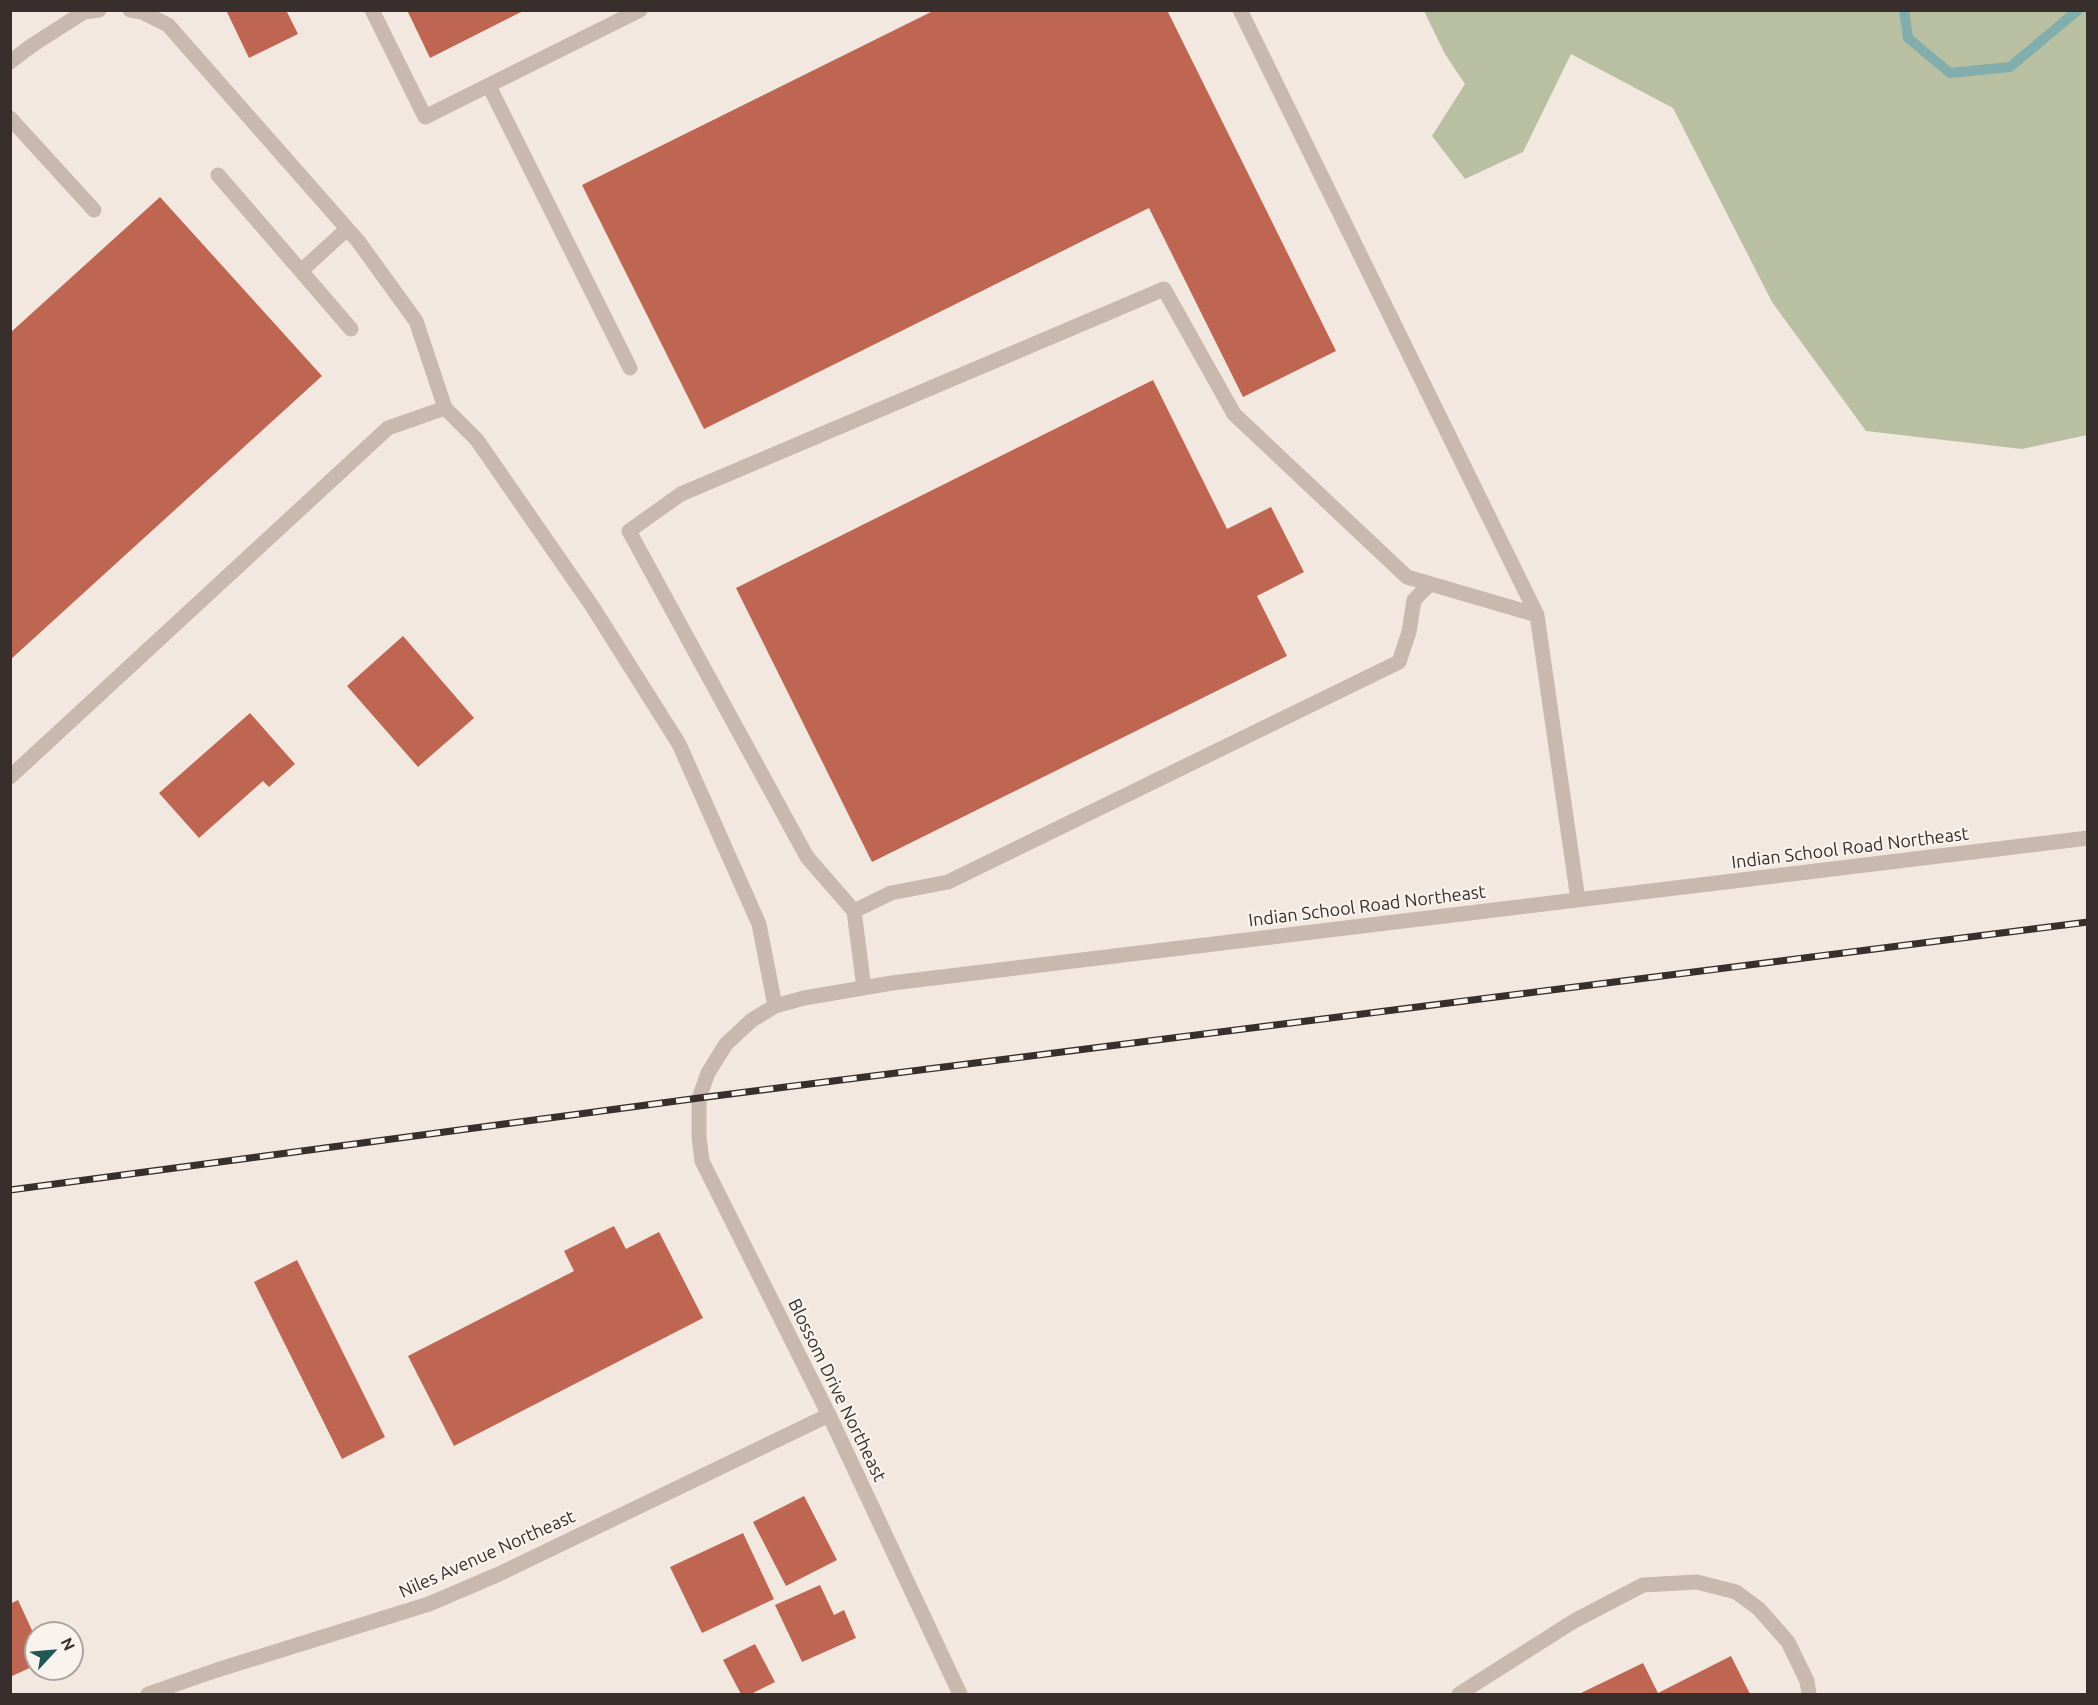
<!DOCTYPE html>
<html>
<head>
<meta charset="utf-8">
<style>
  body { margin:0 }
  #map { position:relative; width:2098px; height:1705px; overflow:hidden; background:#f2e8e0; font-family:Ubuntu,sans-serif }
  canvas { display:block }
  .frame { position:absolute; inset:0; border:12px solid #382e2b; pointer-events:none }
  .north { position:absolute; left:24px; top:1621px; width:60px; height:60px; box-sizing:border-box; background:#f9f3ed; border:2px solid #aca49f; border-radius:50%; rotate:64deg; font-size:16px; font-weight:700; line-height:24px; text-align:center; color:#382e2b }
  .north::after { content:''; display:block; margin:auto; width:21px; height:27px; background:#235757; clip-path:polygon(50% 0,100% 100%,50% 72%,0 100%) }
</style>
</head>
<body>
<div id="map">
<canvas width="2098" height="1705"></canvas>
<div class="frame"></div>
<div class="north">N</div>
</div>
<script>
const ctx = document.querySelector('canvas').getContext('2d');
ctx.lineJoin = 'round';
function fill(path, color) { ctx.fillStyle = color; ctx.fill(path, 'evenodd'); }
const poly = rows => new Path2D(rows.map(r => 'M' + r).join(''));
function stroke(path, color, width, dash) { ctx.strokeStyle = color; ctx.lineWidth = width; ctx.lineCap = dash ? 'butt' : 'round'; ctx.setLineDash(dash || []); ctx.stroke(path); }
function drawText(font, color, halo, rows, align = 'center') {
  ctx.font = font + ' Ubuntu,sans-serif'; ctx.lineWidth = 4.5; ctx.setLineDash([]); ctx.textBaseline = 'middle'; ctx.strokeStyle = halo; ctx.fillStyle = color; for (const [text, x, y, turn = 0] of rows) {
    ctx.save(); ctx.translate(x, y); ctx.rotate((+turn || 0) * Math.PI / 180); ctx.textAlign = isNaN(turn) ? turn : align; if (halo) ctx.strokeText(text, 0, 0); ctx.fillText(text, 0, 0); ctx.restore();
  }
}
fill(poly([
  [1424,11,2087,11,2087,435,2022,449,1866,431,1772,302,1673,108,1571,54,1523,152,1465,179,1432,136,1465,84,1445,54]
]), '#b8c0a1');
stroke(poly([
  [1904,10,1908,38,1950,73,2010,67,2078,10]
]), '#81adac', 10);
fill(poly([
  [226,10,286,10,298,34,249,58],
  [407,10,525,10,430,58],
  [935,10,1167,10,1336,351,1243,397,1149,208,704,429,582,185],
  [160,197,322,376,10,660,10,333],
  [1153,380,1227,529,1271,507,1304,572,1257,596,1287,656,872,862,736,588],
  [403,636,474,718,418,767,347,686],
  [250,713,295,764,269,787,263,781,199,838,159,793],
  [614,1226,626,1249,659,1232,703,1318,454,1446,408,1356,574,1271,564,1251],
  [297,1260,385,1437,342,1459,254,1282],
  [804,1496,837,1560,786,1586,753,1522],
  [743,1533,774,1599,702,1633,670,1567],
  [820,1585,834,1615,844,1610,856,1638,802,1662,775,1605],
  [18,1600,36,1639,36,1665,10,1677,10,1604],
  [755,1644,775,1682,751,1694,741,1694,723,1660],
  [1731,1656,1750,1694,1579,1694,1643,1663,1658,1693]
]), '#be6652');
stroke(poly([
  [130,10,142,12,168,25,358,241,416,321,445,408],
  [372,10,425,117,640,10],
  [1240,10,1537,615,1578,900],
  [10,62,31,46,84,12,99,10],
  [489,86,630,368],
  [10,118,94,210],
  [218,175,351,329],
  [301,271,347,229],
  [10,777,388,428,445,408,477,440,592,606,679,744,759,924,775,1006],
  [854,911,807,857,629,531,681,494,1164,289,1234,414,1407,577,1537,615],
  [864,988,854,911,891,893,948,882,1399,662,1409,632,1414,600,1430,584],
  [148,1694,217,1670,429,1604,499,1574,829,1415],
  [960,1694,829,1415,702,1161,699,1137,699,1098,708,1073,726,1044,752,1020,775,1006,804,998,892,983,2088,838],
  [1459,1694,1574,1621,1643,1585,1697,1582,1736,1592,1759,1609,1788,1642,1807,1681,1809,1694]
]), '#c9b8ad', 15);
const rail = poly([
  [10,1190,699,1098,2088,922]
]);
stroke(rail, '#382e2b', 7);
stroke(rail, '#f9f3ed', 4.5, [14]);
drawText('18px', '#382e2b', '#f9f3ed', [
  ["Indian School Road Northeast",1850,848,-7],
  ["Indian School Road Northeast",1367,906,-7],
  ["Blossom Drive Northeast",837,1390,64],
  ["Niles Avenue Northeast",487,1554,-24]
]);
</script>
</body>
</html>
